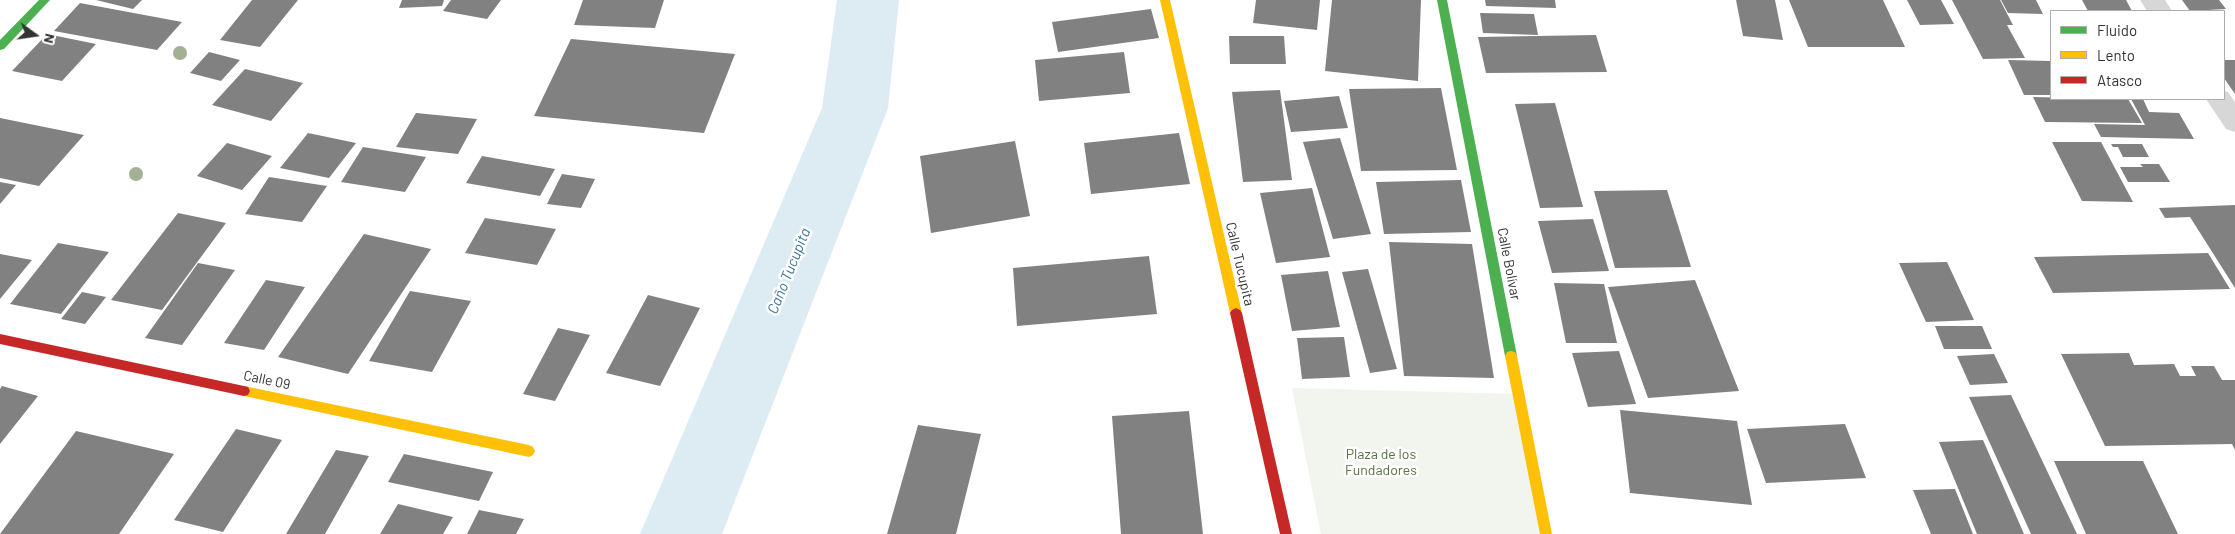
<!DOCTYPE html>
<html>
<head>
<meta charset="utf-8">
<style>
  body { margin:0 }
  #map { position:relative; width:2235px; height:534px; overflow:hidden; background:#fff; font-family:Barlow,sans-serif }
  canvas { display:block }
  .legend { position:absolute; left:2050px; top:10px; width:175px; height:90px; box-sizing:border-box; background:#fff; border:1px solid #adadad; margin:0; padding:6px 9px; list-style:none; font-size:15px; color:#333 }
  .legend li { display:flex; align-items:center; gap:10px; height:25px }
  .legend b { width:25px; border:1px solid #adadad }
  .north { position:absolute; left:10px; top:10px; width:50px; height:50px; -webkit-text-stroke:4px #fff; paint-order:stroke; rotate:104deg; font-size:14px; font-weight:700; line-height:20px; text-align:center; color:#333 }
  .north::after { content:''; display:block; margin:auto; width:18px; height:22px; background:#333; clip-path:polygon(50% 0,100% 100%,50% 72%,0 100%) }
</style>
</head>
<body>
<div id="map">
<canvas width="2235" height="534"></canvas>
<ul class="legend">
<li><b style="height:6px;background:#4caf50"></b>Fluido</li>
<li><b style="height:6px;background:#ffc107"></b>Lento</li>
<li><b style="height:6px;background:#c62828"></b>Atasco</li>
</ul>
<div class="north">N</div>
</div>
<script>
const ctx = document.querySelector('canvas').getContext('2d');
ctx.lineJoin = 'round';
function fill(path, color) { ctx.fillStyle = color; ctx.fill(path, 'evenodd'); }
const poly = rows => new Path2D(rows.map(r => 'M' + r).join(''));
function drawText(font, color, halo, rows, align = 'center') {
  ctx.font = font + ' Barlow,sans-serif'; ctx.lineWidth = 5; ctx.setLineDash([]); ctx.textBaseline = 'middle'; ctx.strokeStyle = halo; ctx.fillStyle = color; for (const [text, x, y, turn = 0] of rows) {
    ctx.save(); ctx.translate(x, y); ctx.rotate((+turn || 0) * Math.PI / 180); ctx.textAlign = isNaN(turn) ? turn : align; if (halo) ctx.strokeText(text, 0, 0); ctx.fillText(text, 0, 0); ctx.restore();
  }
}
fill(poly([
  [1292,388,1519,394,1546,534,1321,534]
]), '#f1f5ed');
fill(poly([
  [837,0,899,0,888,108,722,534,640,534,822,108,837,0]
]), '#ddebf3');
fill(poly([
  [96,0,142,0,133,9],
  [252,0,298,0,260,47,220,40],
  [402,0,444,0,442,6,399,8],
  [451,0,501,0,487,19,443,11],
  [583,0,664,0,655,28,574,25],
  [1256,0,1320,0,1317,30,1253,23],
  [1332,0,1421,0,1418,81,1325,71],
  [1485,0,1555,0,1556,8,1486,6],
  [1736,0,1775,0,1783,40,1743,36],
  [1789,0,1883,0,1905,47,1808,47],
  [1907,0,1941,0,1954,24,1920,25],
  [1952,0,2000,0,2013,25,2007,25,2025,58,1983,59],
  [2001,0,2036,0,2043,14,2008,13],
  [2082,0,2126,0,2132,11,2088,11],
  [2182,0,2219,0,2226,9,2190,11],
  [80,3,182,22,157,50,54,31],
  [1151,9,1159,38,1058,52,1052,22],
  [1480,13,1534,14,1538,35,1483,33],
  [47,34,96,44,62,81,12,71],
  [1596,35,1607,72,1486,73,1478,37],
  [1229,36,1284,36,1286,64,1230,64],
  [571,39,735,54,704,133,534,116],
  [209,52,240,60,221,81,190,73],
  [1124,52,1130,93,1039,101,1035,60],
  [2008,60,2051,61,2051,95,2024,95],
  [2224,60,2235,60,2235,94,2224,78],
  [245,69,303,83,271,121,212,105],
  [1441,88,1457,170,1361,171,1349,89],
  [1280,90,1292,180,1243,182,1232,92],
  [1339,96,1348,128,1291,132,1284,101],
  [2033,97,2128,99,2142,123,2045,122],
  [2131,99,2143,99,2149,112,2179,113,2194,139,2101,137,2094,124,2145,125],
  [1555,103,1583,207,1540,208,1515,104],
  [416,113,477,119,458,154,396,147],
  [0,118,84,135,39,186,0,178],
  [308,133,356,143,329,178,280,168],
  [1179,133,1190,184,1091,194,1084,143],
  [1340,138,1371,234,1333,239,1303,142],
  [1015,141,1030,216,931,233,920,156],
  [2052,142,2101,142,2133,202,2082,201],
  [227,143,272,156,242,190,197,176],
  [2111,144,2142,144,2149,157,2123,157,2118,147,2113,147],
  [363,147,426,157,405,192,341,182],
  [482,156,555,169,540,196,466,183],
  [2140,164,2159,164,2170,182,2128,182,2120,167,2143,167],
  [562,174,595,179,581,208,547,204],
  [269,177,327,186,302,222,245,214],
  [1461,180,1471,232,1384,234,1376,182],
  [0,182,16,185,0,204],
  [1312,188,1330,257,1276,263,1260,193],
  [1667,190,1691,267,1615,268,1594,191],
  [2235,205,2235,288,2190,217,2165,218,2159,208],
  [178,213,226,223,162,310,111,300],
  [485,218,556,229,537,265,465,253],
  [1593,219,1609,271,1552,273,1538,221],
  [364,234,431,249,348,374,278,357],
  [1389,242,1472,244,1494,378,1404,376],
  [58,243,109,252,61,314,10,304],
  [2208,253,2230,289,2053,293,2034,257],
  [0,254,32,260,0,299],
  [1149,256,1157,314,1017,326,1013,268],
  [1947,262,1974,320,1926,322,1899,263],
  [198,263,235,270,182,345,145,338],
  [1368,269,1397,369,1370,373,1342,272],
  [1328,271,1340,327,1292,331,1281,275],
  [266,280,305,287,264,350,224,343],
  [1695,280,1739,391,1648,398,1608,287],
  [1554,283,1604,284,1617,343,1566,343],
  [410,291,471,301,432,372,369,361],
  [82,292,106,297,85,324,61,319],
  [648,295,700,308,660,386,606,373],
  [1935,326,1982,326,1992,349,1944,349],
  [558,328,590,335,555,401,523,394],
  [1344,337,1350,377,1302,379,1297,338],
  [1619,351,1636,404,1588,407,1572,353],
  [2129,353,2134,365,2174,364,2180,376,2196,376,2191,366,2214,366,2222,380,2235,380,2235,450,2232,444,2105,446,2061,354],
  [1994,354,2008,383,1970,385,1957,356],
  [2,386,38,396,0,444,0,389],
  [2011,395,2077,534,2031,534,1969,397],
  [1620,410,1737,421,1752,505,1630,493],
  [1189,411,1203,534,1121,534,1112,416],
  [1845,424,1866,478,1766,483,1747,429],
  [918,425,981,434,956,534,887,534],
  [236,429,282,440,223,532,174,520],
  [76,431,174,454,119,534,0,534],
  [1983,440,2024,534,1977,534,1939,442],
  [336,450,369,456,325,534,286,534],
  [404,454,493,472,479,501,388,482],
  [2054,461,2143,461,2178,534,2086,534],
  [1955,489,1973,534,1931,534,1913,490],
  [398,504,453,517,443,534,380,534],
  [479,510,524,519,516,534,467,534]
]), '#818181');
fill(poly([
  [2140,0,2165,0,2172,11,2147,11,2140,0],
  [2224,91,2228,92,2235,102,2235,132,2226,129,2206,99,2224,99,2224,91]
]), '#d7d7d7');
fill(poly([
  [39,0,50,0,4,49,0,50,0,40,39,0],
  [1437,0,1447,0,1517,356,1515,360,1511,361,1507,360,1505,356,1437,0]
]), '#4caf50');
fill(poly([
  [1160,0,1170,0,1242,313,1240,316,1236,318,1232,316,1230,313,1160,0],
  [1511,351,1515,352,1517,356,1552,534,1540,534,1505,356,1507,352,1511,351],
  [244,386,529,445,533,447,535,451,533,455,529,457,244,396,240,395,238,391,240,387,244,386]
]), '#ffc107');
fill(poly([
  [1236,308,1240,310,1242,313,1292,534,1280,534,1230,313,1232,310,1236,308],
  [0,334,244,386,248,387,250,391,248,395,244,396,0,344,0,334]
]), '#c62828');
ctx.fillStyle = '#a2b095';
for (const [x, y] of [
  [180,53],
  [136,174]
]) { ctx.beginPath(); ctx.arc(x, y, 7, 0, 2 * Math.PI); ctx.fill(); }
drawText('14px', '#333', '#fff', [
  ["Calle Tucupita",1240,264,77],
  ["Calle Bolívar",1509,264,79],
  ["Calle 09",267,380,12]
]);
drawText('14px', '#56703f', '#fff', [
  ["Plaza de los",1381,454],
  ["Fundadores",1381,470]
]);
drawText('italic 15px', '#3f7597', '#fff', [
  ["Caño Tucupita",789,271,-68]
]);
</script>
</body>
</html>
